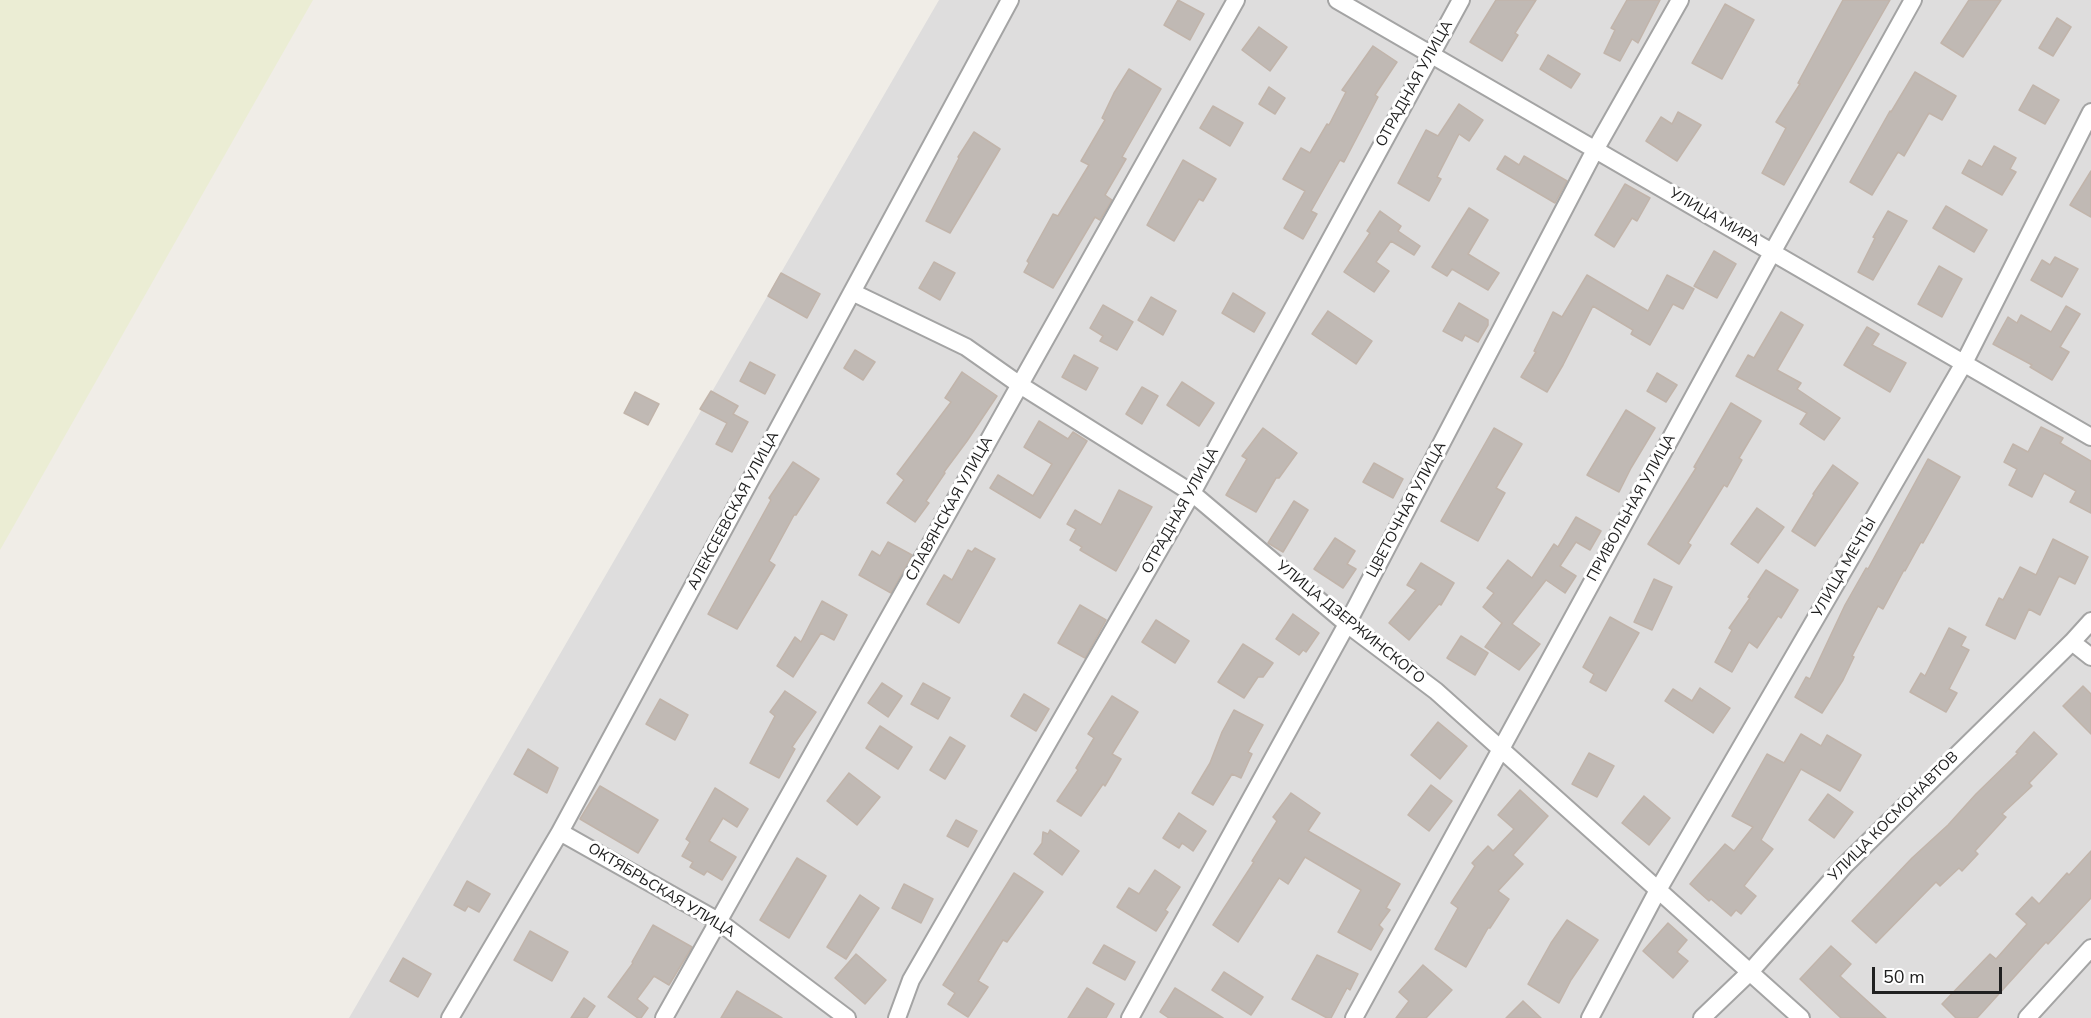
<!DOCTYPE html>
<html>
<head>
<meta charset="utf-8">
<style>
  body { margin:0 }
  #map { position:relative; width:2091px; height:1018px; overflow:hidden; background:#f0ede7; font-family:"Nunito Sans",sans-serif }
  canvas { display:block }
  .scale { position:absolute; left:1872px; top:967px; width:130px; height:27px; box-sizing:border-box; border:3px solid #202020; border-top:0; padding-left:8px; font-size:18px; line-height:21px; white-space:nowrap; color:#202020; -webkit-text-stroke:4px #fff; paint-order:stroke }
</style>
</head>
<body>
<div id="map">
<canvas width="2091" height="1018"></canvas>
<div class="scale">50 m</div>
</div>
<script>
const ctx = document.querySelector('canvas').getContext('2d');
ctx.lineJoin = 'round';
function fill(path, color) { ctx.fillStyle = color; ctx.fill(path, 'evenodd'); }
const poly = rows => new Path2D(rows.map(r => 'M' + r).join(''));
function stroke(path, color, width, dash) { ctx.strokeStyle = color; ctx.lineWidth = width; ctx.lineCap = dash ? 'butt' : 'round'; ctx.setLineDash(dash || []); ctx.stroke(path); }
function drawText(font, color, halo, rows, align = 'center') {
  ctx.font = font + ' "Nunito Sans",sans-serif'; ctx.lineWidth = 6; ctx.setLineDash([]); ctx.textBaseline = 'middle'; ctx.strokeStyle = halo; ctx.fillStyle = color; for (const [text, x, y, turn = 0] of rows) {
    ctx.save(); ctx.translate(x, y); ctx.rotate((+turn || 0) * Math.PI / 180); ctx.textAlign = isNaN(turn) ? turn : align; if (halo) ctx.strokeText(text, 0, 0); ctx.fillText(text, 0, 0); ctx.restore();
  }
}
fill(poly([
  [939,0,2091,0,2091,1018,349,1018]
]), '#dedddd');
fill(poly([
  [0,0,313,0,0,550]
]), '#ebedd4');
const building = poly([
  [1178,0,1204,14,1190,40,1164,25,1178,0],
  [1496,0,1536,0,1515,33,1518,35,1502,61,1470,42,1496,0],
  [1627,0,1660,0,1638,43,1632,39,1620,61,1604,53,1615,30,1611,28,1627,0],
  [1843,0,1890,0,1784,185,1762,173,1786,128,1776,122,1800,84,1798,83,1843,0],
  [1969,0,2001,0,1963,57,1941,43,1969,0],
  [1725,4,1754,20,1722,79,1692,63,1725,4],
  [2057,18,2071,27,2053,56,2039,48,2057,18],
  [1259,27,1287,47,1270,71,1242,50,1259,27],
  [1373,46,1397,62,1375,95,1378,97,1344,162,1340,160,1311,211,1317,214,1303,239,1284,228,1305,191,1283,179,1301,148,1310,153,1327,124,1329,125,1346,92,1342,90,1373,46],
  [1548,55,1580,74,1571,88,1540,69,1548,55],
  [1129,69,1161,89,1122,157,1126,159,1105,195,1112,200,1100,220,1095,217,1053,288,1024,272,1029,263,1027,261,1053,214,1058,216,1089,165,1081,161,1105,120,1102,118,1114,93,1129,69],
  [1915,72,1956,96,1942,120,1929,113,1904,156,1898,152,1872,195,1850,182,1890,111,1891,112,1915,72],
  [2033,85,2059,100,2045,124,2019,110,2033,85],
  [1269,87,1285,98,1275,114,1259,104,1269,87],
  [1459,104,1483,120,1469,141,1459,134,1437,177,1441,179,1429,201,1398,183,1426,130,1438,136,1459,104],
  [1213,106,1243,123,1230,146,1200,128,1213,106],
  [1678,112,1701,125,1677,161,1646,141,1661,117,1672,124,1678,112],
  [974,132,1000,149,950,233,926,221,959,158,958,157,974,132],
  [1994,146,2016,158,2010,169,2016,172,2002,195,1962,173,1969,160,1982,167,1994,146],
  [1505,156,1519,165,1524,156,1567,181,1555,203,1497,169,1505,156],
  [1183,160,1216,179,1203,201,1199,199,1174,241,1147,225,1183,160],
  [2091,171,2091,217,2070,205,2091,171],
  [1625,184,1650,198,1637,221,1632,218,1614,247,1595,235,1625,184],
  [1946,206,1987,230,1974,252,1933,228,1946,206],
  [1469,208,1488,220,1468,254,1499,273,1488,290,1452,269,1447,276,1432,267,1469,208],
  [1380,211,1401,226,1398,231,1420,246,1414,255,1391,241,1376,262,1389,271,1374,292,1344,272,1370,233,1367,231,1380,211],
  [1888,211,1907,221,1873,280,1858,272,1875,238,1873,237,1888,211],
  [1714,251,1736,264,1717,298,1694,286,1714,251],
  [2055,257,2078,269,2062,297,2031,280,2042,260,2050,265,2055,257],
  [934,262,955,273,940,300,919,288,934,262],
  [1939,266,1962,279,1942,317,1918,304,1939,266],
  [781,273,820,294,807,318,768,296,781,273],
  [1587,275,1648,311,1667,275,1694,289,1683,309,1673,304,1650,345,1631,334,1633,330,1593,306,1563,365,1547,392,1521,377,1536,352,1534,351,1553,312,1562,317,1587,275],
  [1233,293,1265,313,1254,332,1222,313,1233,293],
  [1151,297,1176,311,1163,335,1138,320,1151,297],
  [1459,303,1488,320,1488,325,1478,342,1465,335,1462,341,1443,331,1459,303],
  [1103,305,1133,322,1117,350,1100,341,1103,336,1090,328,1103,305],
  [2066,306,2080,314,2060,347,2069,352,2052,380,2030,367,2032,365,1993,344,2008,317,2017,323,2021,315,2051,332,2066,306],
  [1328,311,1372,341,1356,364,1312,334,1328,311],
  [1781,312,1803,325,1777,370,1801,383,1797,389,1840,418,1824,440,1800,424,1807,413,1736,376,1748,355,1754,358,1781,312],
  [1867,327,1879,334,1872,345,1906,363,1890,392,1844,365,1867,327],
  [855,350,875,362,863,380,844,368,855,350],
  [1074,355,1098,368,1086,390,1062,377,1074,355],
  [750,362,775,375,765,394,740,381,750,362],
  [962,372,997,396,967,441,944,472,945,473,926,501,929,503,915,522,887,503,904,480,897,474,951,402,945,398,962,372],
  [1657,373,1677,385,1666,402,1647,391,1657,373],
  [1182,382,1214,403,1199,426,1167,405,1182,382],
  [1142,387,1158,396,1142,424,1126,414,1142,387],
  [711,391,738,406,733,414,748,422,732,452,716,444,727,423,700,409,711,391],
  [635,392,659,404,648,425,624,413,635,392],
  [1731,403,1761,421,1739,458,1742,460,1727,487,1724,485,1688,543,1691,545,1679,564,1648,544,1696,468,1694,467,1731,403],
  [1626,410,1655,428,1631,468,1619,492,1587,475,1626,410],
  [1039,421,1068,439,1073,432,1087,441,1040,518,990,488,998,475,1033,496,1052,464,1024,447,1039,421],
  [2041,427,2063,438,2060,443,2091,461,2091,513,2070,502,2076,491,2044,473,2032,497,2009,485,2017,469,2004,462,2013,444,2028,452,2041,427],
  [1263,428,1297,453,1279,478,1276,478,1256,512,1226,495,1247,459,1242,456,1263,428],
  [1494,428,1522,444,1496,488,1505,493,1478,541,1441,521,1494,428],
  [1928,459,1960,477,1923,543,1921,542,1905,571,1904,570,1883,609,1878,606,1852,656,1854,657,1843,680,1822,713,1795,697,1806,677,1810,679,1845,605,1866,568,1868,569,1928,459],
  [793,462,819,479,796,515,794,515,769,561,775,565,737,629,708,614,771,500,769,498,793,462],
  [1374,463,1403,479,1393,498,1363,482,1374,463],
  [1833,465,1858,483,1815,546,1792,531,1814,495,1813,494,1833,465],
  [1119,490,1152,507,1116,571,1080,550,1082,547,1070,540,1076,529,1067,524,1075,510,1101,525,1119,490],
  [1294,501,1308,510,1283,552,1268,543,1294,501],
  [1757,508,1784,527,1758,563,1731,544,1757,508],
  [1576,517,1601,531,1590,550,1576,542,1560,566,1576,576,1565,593,1546,580,1512,624,1540,644,1519,670,1485,647,1502,623,1483,607,1494,593,1487,588,1508,560,1532,578,1554,544,1558,547,1576,517],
  [1335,538,1355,551,1347,564,1356,569,1343,588,1314,569,1335,538],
  [2053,539,2088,557,2075,584,2059,576,2040,615,2029,609,2015,639,1986,625,1999,598,2003,600,2020,567,2036,575,2053,539],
  [888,542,912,555,891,593,859,575,872,551,880,556,888,542],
  [975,548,995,559,959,623,927,604,944,575,952,580,968,550,972,552,975,548],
  [1421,563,1454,583,1441,605,1439,604,1409,640,1389,623,1416,590,1407,585,1421,563],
  [1766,570,1798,590,1781,618,1778,616,1757,648,1749,642,1732,672,1715,662,1732,630,1729,628,1750,598,1748,597,1766,570],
  [1654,579,1672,587,1652,630,1634,622,1654,579],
  [822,601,847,615,834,640,821,633,793,677,777,666,795,637,801,642,822,601],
  [1080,605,1106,620,1085,658,1058,643,1080,605],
  [1293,614,1319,633,1306,652,1303,650,1299,655,1276,639,1293,614],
  [1610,617,1639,633,1606,691,1590,682,1594,674,1583,667,1610,617],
  [1156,620,1189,641,1175,663,1142,642,1156,620],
  [1949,628,1966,637,1961,646,1969,650,1949,689,1957,693,1946,712,1910,692,1921,673,1925,676,1949,628],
  [1461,636,1488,653,1475,675,1447,658,1461,636],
  [1243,644,1273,663,1263,677,1258,677,1244,698,1218,682,1243,644],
  [882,683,902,696,888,717,868,703,882,683],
  [923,683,950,698,938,719,911,704,923,683],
  [2083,686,2091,694,2091,734,2063,706,2083,686],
  [1700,688,1730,708,1713,733,1665,701,1673,689,1692,701,1700,688],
  [785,691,816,712,792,747,795,749,779,778,750,763,775,716,770,712,785,691],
  [1024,694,1049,709,1036,731,1011,716,1024,694],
  [1112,696,1138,712,1112,754,1121,759,1105,786,1103,784,1081,816,1057,801,1078,770,1076,768,1094,738,1088,734,1112,696],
  [660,699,688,715,675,740,646,724,660,699],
  [1234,710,1263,725,1248,752,1252,754,1241,778,1232,774,1213,805,1192,793,1210,763,1222,732,1234,710],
  [1438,722,1467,746,1440,779,1411,755,1438,722],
  [880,726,912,747,898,769,866,748,880,726],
  [2034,732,2057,754,2029,783,2032,786,2002,814,2006,817,1975,851,1978,854,1962,871,1959,868,1940,886,1936,882,1876,943,1852,921,1912,858,1948,825,1976,794,2018,753,2016,752,2034,732],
  [1801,734,1821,746,1827,735,1861,755,1840,791,1801,769,1761,840,1773,849,1744,886,1756,896,1741,914,1736,910,1731,916,1711,899,1709,901,1690,884,1725,844,1734,851,1753,827,1732,816,1767,754,1784,763,1801,734],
  [950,737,965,746,945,779,930,770,950,737],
  [528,749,558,768,547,793,514,774,528,749],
  [1589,753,1614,766,1597,797,1572,784,1589,753],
  [849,773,880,797,857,825,827,801,849,773],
  [1431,785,1452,801,1429,831,1408,815,1431,785],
  [600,786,658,820,638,853,580,819,600,786],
  [715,788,748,809,737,827,723,818,709,841,736,857,722,880,707,871,704,875,690,867,693,862,682,856,690,842,686,839,715,788],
  [1520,790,1548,816,1513,855,1523,864,1498,891,1509,899,1490,928,1488,928,1466,967,1435,949,1458,908,1451,903,1475,866,1472,863,1488,846,1493,851,1514,829,1498,815,1520,790],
  [1291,793,1320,813,1308,831,1400,884,1386,908,1390,910,1379,925,1383,929,1371,950,1338,932,1361,890,1305,857,1288,884,1279,878,1238,942,1213,925,1254,862,1252,861,1277,821,1273,817,1291,793],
  [1828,794,1853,812,1834,838,1809,820,1828,794],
  [1644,796,1670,818,1649,845,1622,823,1644,796],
  [1179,813,1206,831,1193,851,1182,843,1179,848,1163,838,1179,813],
  [956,820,977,831,968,847,947,836,956,820],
  [1050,830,1079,851,1062,875,1034,854,1042,843,1043,832,1048,834,1050,830],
  [2091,851,2091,898,2048,944,2046,942,1977,1018,1956,1018,1942,1004,1990,954,1996,959,2027,924,2016,914,2032,897,2039,904,2067,873,2069,875,2091,851],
  [797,858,826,876,789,938,760,920,797,858],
  [1155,870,1180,887,1165,910,1168,912,1156,931,1117,907,1129,888,1139,894,1155,870],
  [1014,873,1043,892,1007,942,1003,940,978,981,988,987,968,1017,948,1004,955,993,943,985,1014,873],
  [467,881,490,894,479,912,468,906,465,911,454,905,467,881],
  [904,884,933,899,921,923,892,908,904,884],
  [860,895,879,908,846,959,827,947,860,895],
  [1567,920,1598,940,1571,980,1559,1003,1528,984,1551,943,1567,920],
  [1668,923,1687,940,1677,952,1688,961,1673,978,1643,951,1668,923],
  [653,925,692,947,669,985,654,976,637,999,648,1008,641,1018,638,1018,608,997,633,963,632,962,653,925],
  [530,931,568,952,552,981,514,960,530,931],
  [1104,945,1135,962,1125,980,1093,963,1104,945],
  [1831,946,1851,964,1840,976,1886,1018,1841,1018,1800,979,1831,946],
  [856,954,886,980,865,1004,835,978,856,954],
  [1317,955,1358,974,1350,990,1347,988,1331,1018,1327,1018,1292,999,1317,955],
  [403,958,431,974,418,997,390,981,403,958],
  [1423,965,1452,990,1426,1018,1396,1018,1409,1001,1399,992,1423,965],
  [1224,972,1263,997,1251,1015,1212,990,1224,972],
  [1087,988,1114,1004,1106,1018,1068,1018,1087,988],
  [1175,988,1223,1018,1169,1018,1160,1012,1175,988],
  [737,991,782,1018,721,1018,737,991],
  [584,998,595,1006,587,1018,571,1018,584,998],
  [1523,1001,1541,1018,1506,1018,1523,1001]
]);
fill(building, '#c0b9b4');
stroke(building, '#c1b4aa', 1.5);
const minor = poly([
  [1337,0,2091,437],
  [852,292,966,347,1020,385,1192,493,1347,624,1436,691,1801,1018],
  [2072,642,2091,657],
  [560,832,718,921,847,1018],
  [450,1018,560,832,1010,0],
  [664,1018,1236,0],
  [897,1018,911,980,1192,493,1461,0],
  [1130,1018,1347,624,1595,150,1680,0],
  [1354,1018,1773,251,1913,0],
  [1590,1018,1658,890,1964,363,2091,112],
  [1702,1018,1750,972,1845,865,2072,642,2091,621],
  [2027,1018,2091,948]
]);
stroke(minor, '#a4a4a4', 20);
stroke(minor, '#fff', 16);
drawText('15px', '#202020', '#fff', [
  ["ОТРАДНАЯ УЛИЦА",1415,84,-61],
  ["УЛИЦА МИРА",1714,218,30],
  ["ПРИВОЛЬНАЯ УЛИЦА",1632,508,-61],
  ["СЛАВЯНСКАЯ УЛИЦА",950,509,-61],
  ["ЦВЕТОЧНАЯ УЛИЦА",1407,510,-62],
  ["АЛЕКСЕЕВСКАЯ УЛИЦА",734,511,-62],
  ["ОТРАДНАЯ УЛИЦА",1181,511,-61],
  ["УЛИЦА МЕЧТЫ",1845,568,-60],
  ["УЛИЦА ДЗЕРЖИНСКОГО",1350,623,39],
  ["УЛИЦА КОСМОНАВТОВ",1894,817,-45],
  ["ОКТЯБРЬСКАЯ УЛИЦА",661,891,31]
]);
</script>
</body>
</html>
